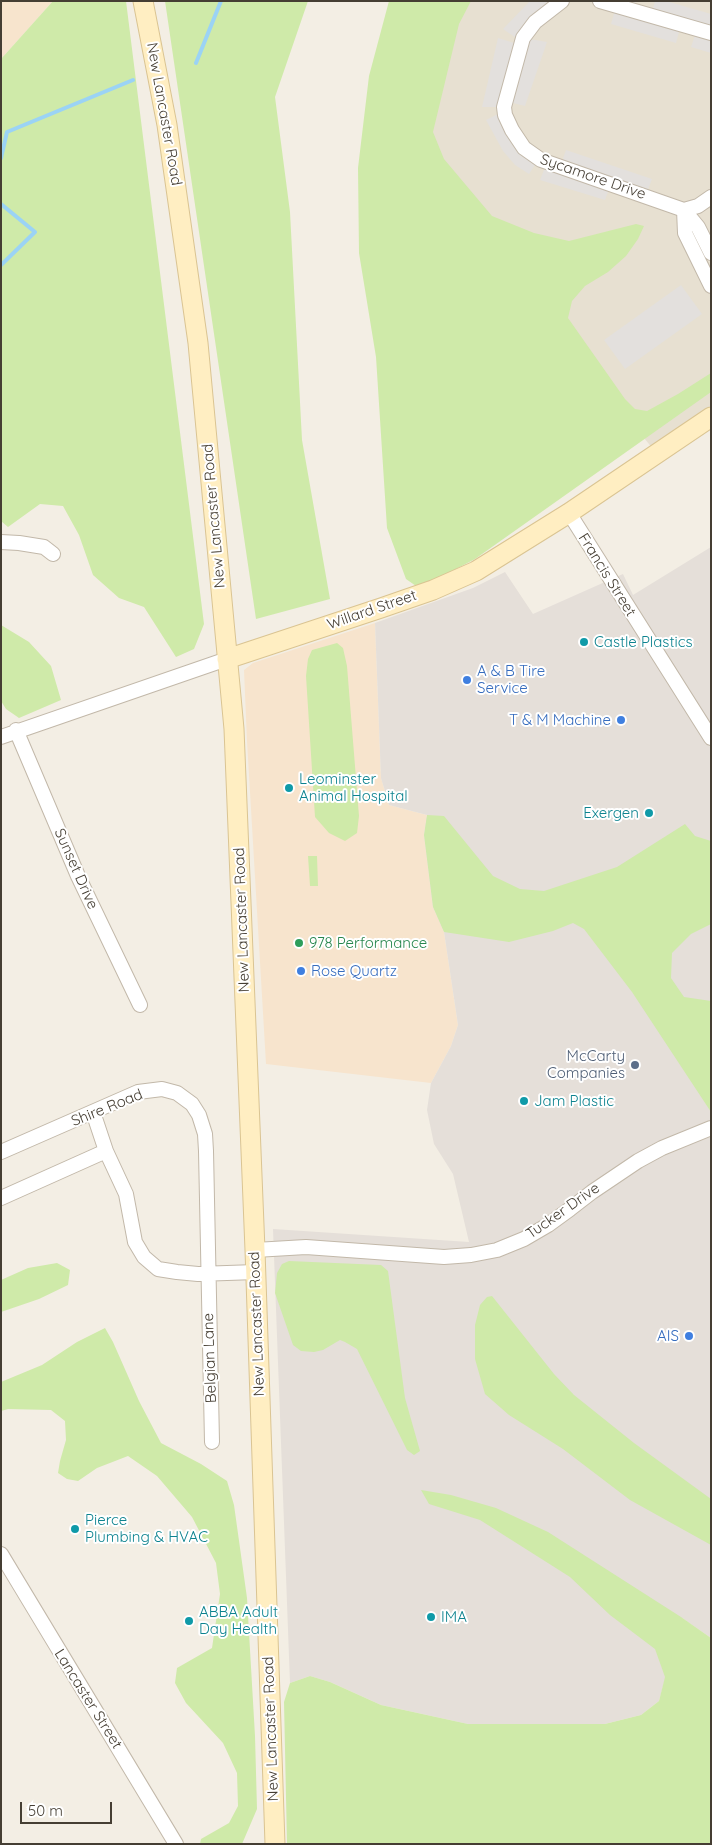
<!DOCTYPE html>
<html>
<head>
<meta charset="utf-8">
<style>
  body { margin:0 }
  #map { position:relative; width:712px; height:1845px; overflow:hidden; background:#f3eee4; font-family:Quicksand,sans-serif }
  canvas { display:block }
  .frame { position:absolute; inset:0; border:2px solid #453e33; pointer-events:none }
  .scale { position:absolute; left:20px; top:1802px; width:92px; height:22px; box-sizing:border-box; border:2px solid #453e33; border-top:0; padding-left:6px; font-size:15px; line-height:18px; white-space:nowrap; color:#453e33; -webkit-text-stroke:4px #fff; paint-order:stroke }
</style>
</head>
<body>
<div id="map">
<canvas width="712" height="1845"></canvas>
<div class="frame"></div>
<div class="scale">50 m</div>
</div>
<script>
const ctx = document.querySelector('canvas').getContext('2d');
ctx.lineJoin = 'round';
function fill(path, color) { ctx.fillStyle = color; ctx.fill(path, 'evenodd'); }
const poly = rows => new Path2D(rows.map(r => 'M' + r).join(''));
function stroke(path, color, width, dash) { ctx.strokeStyle = color; ctx.lineWidth = width; ctx.lineCap = dash ? 'butt' : 'round'; ctx.setLineDash(dash || []); ctx.stroke(path); }
function drawText(font, color, halo, rows, align = 'center') {
  ctx.font = font + ' Quicksand,sans-serif'; ctx.lineWidth = 4; ctx.setLineDash([]); ctx.textBaseline = 'middle'; ctx.strokeStyle = halo; ctx.fillStyle = color; for (const [text, x, y, turn = 0] of rows) {
    ctx.save(); ctx.translate(x, y); ctx.rotate((+turn || 0) * Math.PI / 180); ctx.textAlign = isNaN(turn) ? turn : align; if (halo) ctx.strokeText(text, 0, 0); ctx.fillText(text, 0, 0); ctx.restore();
  }
}
fill(poly([
  [449,1,711,1,711,417,657,454,481,236,417,148]
]), '#e7e0d1');
fill(poly([
  [1,1,53,1,1,59],
  [375,623,381,778,389,805,427,815,424,835,433,907,444,932,458,1025,451,1046,431,1083,266,1064,247,741,244,670,253,663]
]), '#f7e4cd');
fill(poly([
  [711,547,711,1638,682,1618,659,1701,641,1715,605,1724,468,1724,381,1705,330,1682,310,1676,290,1683,273,1229,469,1242,453,1174,434,1144,427,1110,431,1083,451,1046,458,1025,444,932,433,907,424,835,427,815,389,805,381,778,375,623,473,588,505,572,533,614,623,574,633,595]
]), '#e5dfd9');
fill(poly([
  [53,1,126,1,204,624,194,649,176,657,144,607,119,598,93,575,79,535,63,506,40,504,8,527,1,521,1,59],
  [165,1,308,1,275,97,290,212,302,440,330,599,256,619],
  [389,1,471,1,459,24,433,132,444,159,492,216,534,233,569,241,636,224,644,226,638,239,626,256,608,272,585,286,572,301,568,318,625,399,635,409,647,411,678,394,711,373,711,392,475,559,435,580,416,586,406,579,387,528,376,357,359,253,358,168,369,76],
  [1,625,29,642,51,666,61,700,19,718,6,709,1,701],
  [337,643,343,648,347,666,359,816,357,833,345,841,329,833,315,817,306,676,308,659,312,650],
  [427,815,444,816,493,876,520,889,544,891,617,867,685,824,695,836,711,841,711,924,691,934,672,953,671,978,684,997,711,1001,711,1112,632,992,584,929,573,923,553,931,509,942,444,932,433,907,424,835],
  [308,856,317,856,318,886,310,886],
  [289,1261,381,1265,388,1271,405,1398,420,1451,414,1455,407,1450,357,1349,345,1342,340,1340,323,1350,314,1352,301,1351,293,1345,275,1293,277,1273,282,1264],
  [57,1263,70,1270,68,1285,39,1299,1,1312,1,1280,28,1268],
  [492,1296,554,1374,574,1395,634,1443,711,1499,711,1545,630,1500,563,1449,509,1415,485,1394,475,1359,475,1325,480,1305,487,1297],
  [105,1328,113,1342,139,1401,161,1443,201,1464,227,1481,234,1505,247,1598,255,1736,257,1809,242,1844,200,1844,201,1839,229,1823,238,1806,237,1773,223,1743,186,1703,175,1683,177,1668,212,1648,220,1594,216,1563,192,1517,157,1476,128,1456,97,1468,78,1481,67,1479,58,1473,60,1461,66,1440,65,1421,51,1410,8,1409,1,1411,1,1382,42,1365,77,1342],
  [421,1490,451,1495,496,1508,548,1532,681,1617,711,1638,711,1844,287,1844,284,1702,290,1683,310,1676,330,1682,381,1705,468,1724,605,1724,641,1715,659,1701,665,1677,655,1649,610,1615,570,1577,480,1520,429,1504]
]), '#cfeaa9');
fill(poly([
  [530,1,562,1,524,38,547,42,525,106,505,101,504,107,482,107,498,38,521,45,522,42,503,29],
  [600,1,636,1,633,11,651,16,655,1,666,1,711,14,711,53,691,47,697,29,681,25,676,43,611,24,616,6],
  [504,111,539,159,529,174,515,165,503,151,486,120],
  [566,150,652,179,646,195,611,184,605,200,540,180,547,162,560,167],
  [681,285,702,314,625,369,604,340]
]), '#e3e0dd');
stroke(poly([
  [196,63,221,1],
  [1,158,7,132,133,80],
  [1,204,35,232,1,265]
]), '#9bd3f5', 4);
const street = poly([
  [562,1,535,22,523,38,504,107,505,115,512,130,524,148,541,160,684,210,698,227,711,253],
  [600,1,711,33],
  [684,210,685,233,711,286],
  [684,210,698,206,711,197],
  [569,513,711,738],
  [1,542,19,543,44,547,53,554],
  [16,730,78,876,140,1005],
  [1,737,227,659],
  [93,1112,106,1151,126,1194,135,1242,144,1257,158,1269,177,1272,198,1274,256,1272],
  [1,1152,138,1092,162,1089,177,1093,192,1104,199,1115,205,1134,206,1151,212,1442],
  [1,1198,106,1151],
  [255,1250,306,1247,444,1257,471,1255,497,1250,524,1239,548,1225,570,1209,592,1192,638,1161,662,1148,711,1128],
  [1,1554,176,1844]
]);
const secondary = poly([
  [143,1,167,125,198,343,234,729,255,1250,275,1844],
  [227,659,381,608,433,590,476,571,569,513,711,417]
]);
stroke(street, '#c2b8a9', 16);
stroke(secondary, '#dac492', 21);
stroke(street, '#fff', 14);
stroke(secondary, '#ffeec2', 19);
for (const [x, y, r, color] of [
  [584,642,5,"#0f9aa8"],
  [467,680,5,"#3f7fe0"],
  [621,720,5,"#3f7fe0"],
  [289,788,5,"#0f9aa8"],
  [649,813,5,"#0f9aa8"],
  [299,943,5,"#2e9e5b"],
  [301,971,5,"#3f7fe0"],
  [635,1065,5,"#5c6f8a"],
  [524,1101,5,"#0f9aa8"],
  [689,1336,5,"#3f7fe0"],
  [75,1529,5,"#0f9aa8"],
  [431,1617,5,"#0f9aa8"],
  [189,1621,5,"#0f9aa8"]
]) { const dot = new Path2D(); dot.arc(x, y, r, 0, 2 * Math.PI); ctx.fillStyle = color; ctx.fill(dot); stroke(dot, '#fff', 2); }
drawText('15px', '#453e33', '#fff', [
  ["New Lancaster Road",164,114,80],
  ["Sycamore Drive",593,177,19],
  ["New Lancaster Road",214,516,-95],
  ["Francis Street",607,575,58],
  ["Willard Street",372,610,-19],
  ["Sunset Drive",76,869,66],
  ["New Lancaster Road",242,920,-92],
  ["Shire Road",107,1108,-22],
  ["Tucker Drive",563,1211,-35],
  ["New Lancaster Road",257,1324,-92],
  ["Belgian Lane",210,1358,-92],
  ["Lancaster Street",88,1699,58],
  ["New Lancaster Road",271,1729,-92]
]);
drawText('15px', '#0d838f', '#fff', [
  ["Castle Plastics",594,642],
  ["Leominster",299,779],
  ["Animal Hospital",299,796],
  ["Exergen",639,813,"right"],
  ["Jam Plastic",534,1101],
  ["Pierce",85,1520],
  ["Plumbing & HVAC",85,1537],
  ["ABBA Adult",199,1612],
  ["Day Health",199,1629],
  ["IMA",441,1617]
], 'left');
drawText('15px', '#366cbe', '#fff', [
  ["A & B Tire",477,671],
  ["Service",477,688],
  ["T & M Machine",611,720,"right"],
  ["Rose Quartz",311,971],
  ["AIS",679,1336,"right"]
], 'left');
drawText('15px', '#27864d', '#fff', [
  ["978 Performance",309,943]
], 'left');
drawText('15px', '#4e5e75', '#fff', [
  ["McCarty",625,1056],
  ["Companies",625,1073]
], 'right');
</script>
</body>
</html>
